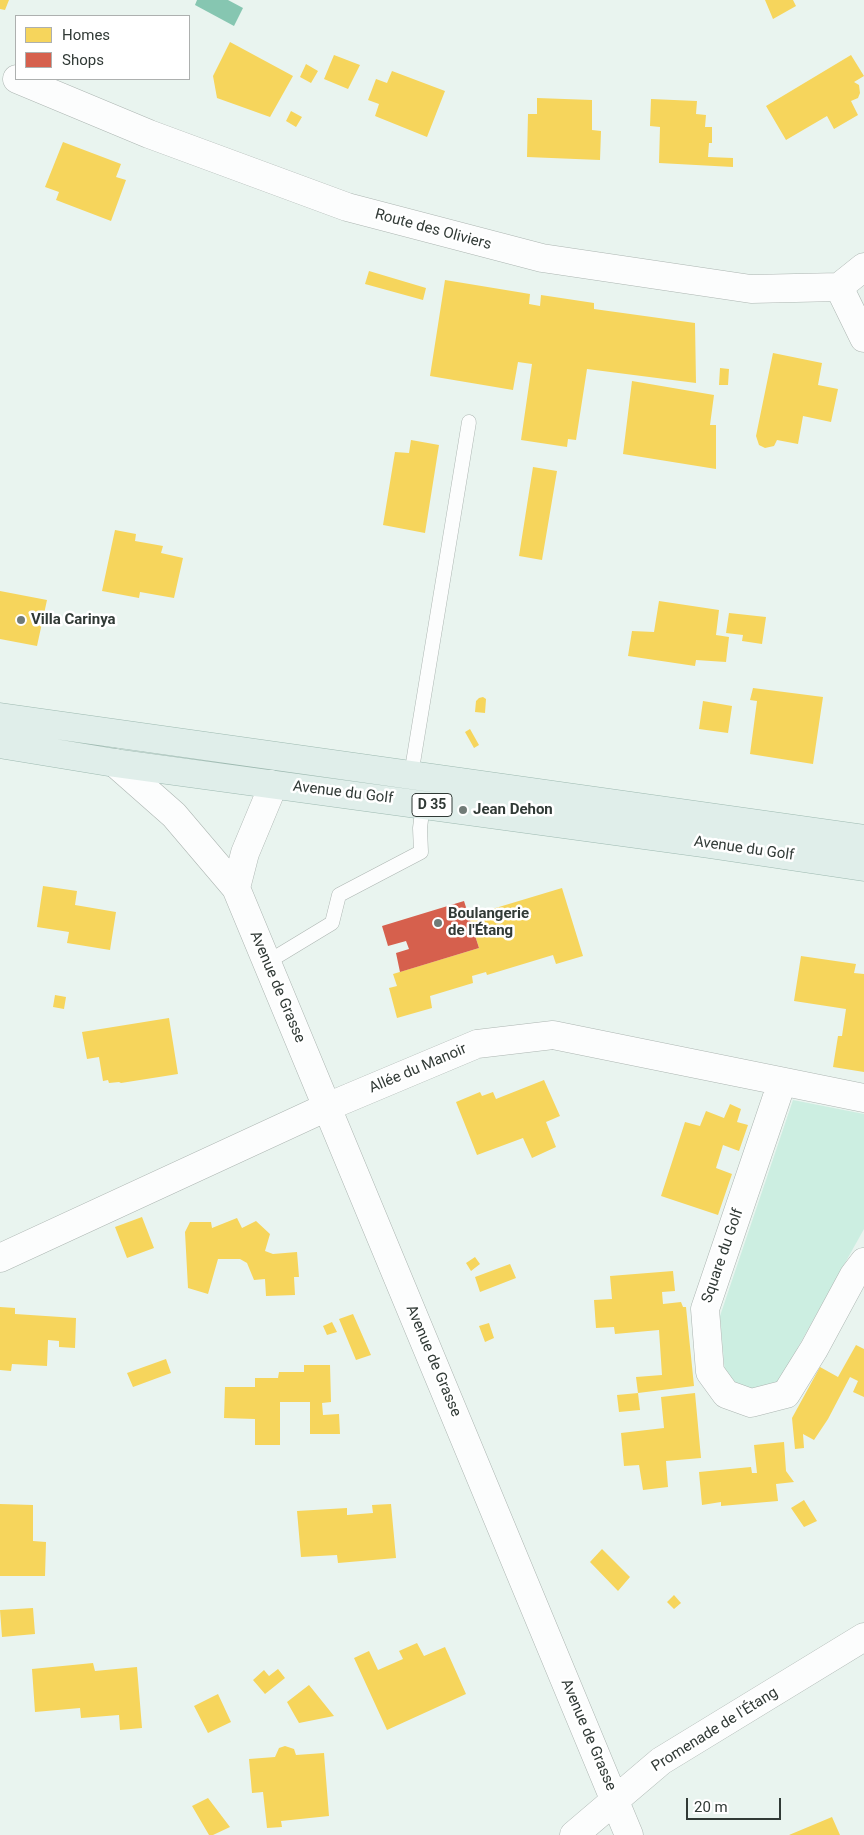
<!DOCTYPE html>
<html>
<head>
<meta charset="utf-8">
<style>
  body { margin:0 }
  #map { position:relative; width:864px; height:1835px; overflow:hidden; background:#e9f4ef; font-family:Roboto,sans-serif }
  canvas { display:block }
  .legend { position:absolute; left:15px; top:15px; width:175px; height:65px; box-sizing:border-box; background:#fff; border:1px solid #adb0af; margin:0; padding:6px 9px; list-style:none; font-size:15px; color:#313a36 }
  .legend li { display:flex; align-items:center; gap:10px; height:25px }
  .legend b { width:25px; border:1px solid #adb0af }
  .scale { position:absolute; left:686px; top:1798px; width:95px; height:22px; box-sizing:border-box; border:2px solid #313a36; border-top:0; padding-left:6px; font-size:15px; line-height:18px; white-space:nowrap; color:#313a36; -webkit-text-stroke:4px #fff; paint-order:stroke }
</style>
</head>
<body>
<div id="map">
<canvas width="864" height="1835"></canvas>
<ul class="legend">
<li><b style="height:14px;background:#f6d55c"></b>Homes</li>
<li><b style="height:14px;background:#d6604d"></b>Shops</li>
</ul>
<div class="scale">20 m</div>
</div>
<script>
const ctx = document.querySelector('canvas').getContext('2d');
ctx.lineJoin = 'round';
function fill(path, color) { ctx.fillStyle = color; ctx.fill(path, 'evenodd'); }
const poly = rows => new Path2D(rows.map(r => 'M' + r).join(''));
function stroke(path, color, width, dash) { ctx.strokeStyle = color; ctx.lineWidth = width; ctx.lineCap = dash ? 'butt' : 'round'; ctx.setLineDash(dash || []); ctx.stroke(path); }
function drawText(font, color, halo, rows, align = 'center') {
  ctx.font = font + ' Roboto,sans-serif'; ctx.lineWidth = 5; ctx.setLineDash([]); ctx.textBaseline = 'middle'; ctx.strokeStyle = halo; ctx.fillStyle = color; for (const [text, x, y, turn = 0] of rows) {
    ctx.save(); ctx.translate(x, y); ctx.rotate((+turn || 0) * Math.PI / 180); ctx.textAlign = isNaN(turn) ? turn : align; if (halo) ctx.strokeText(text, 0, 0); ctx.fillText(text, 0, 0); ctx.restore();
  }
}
fill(poly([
  [793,1100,864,1114,864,1229,777,1385,744,1393,725,1374,720,1316]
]), '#cceee1');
fill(poly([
  [197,0,228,0,243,8,234,26,195,5]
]), '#86c6b1');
fill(poly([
  [0,0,9,0,5,10,0,9],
  [765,0,793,0,796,6,773,19],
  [230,42,293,76,270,117,217,98,213,76],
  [334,55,360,65,348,89,324,79],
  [851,55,864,76,854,82,859,85,860,93,858,98,851,101,858,115,834,129,827,116,786,140,766,106],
  [306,64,318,71,311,83,300,77],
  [392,71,445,91,427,137,375,116,379,104,368,100,376,79,387,83],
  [537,98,592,100,592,130,601,131,600,160,527,157,528,114,537,114],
  [651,99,697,101,696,114,706,115,705,127,712,127,712,143,709,143,708,157,733,158,733,167,659,163,660,127,650,126],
  [291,111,302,117,296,127,286,121],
  [63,142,121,164,116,177,126,180,111,221,56,200,59,192,45,187],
  [369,271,426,288,423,300,365,284],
  [445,280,530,294,529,304,540,306,541,295,594,303,594,309,695,323,696,383,587,369,576,440,568,439,567,447,521,440,532,364,518,362,513,390,430,376],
  [773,353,822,363,818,385,838,389,831,422,803,416,798,444,777,440,774,446,765,448,759,445,756,436],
  [720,368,729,369,728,385,719,385],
  [632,381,714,395,710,425,716,425,716,469,623,454],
  [411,440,439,445,425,533,383,525,395,452,409,453],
  [533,467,557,471,542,560,519,556],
  [115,530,136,534,135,541,163,546,161,553,183,558,174,598,140,592,139,598,102,591],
  [0,591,47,600,37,646,0,639],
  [659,601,719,610,716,635,729,637,726,662,696,660,695,666,628,656,632,631,654,632],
  [729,613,766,617,762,644,742,641,743,635,726,633],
  [753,688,823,697,813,764,750,754,757,701,750,700],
  [483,697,486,699,485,713,475,712,476,701,479,698],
  [703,701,732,706,728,733,699,729],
  [470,729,479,745,474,748,465,732],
  [43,886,77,891,75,905,116,912,110,950,67,943,69,932,37,927],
  [562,888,583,956,556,964,553,955,487,975,486,972,472,976,473,983,430,996,432,1008,397,1018,389,988,397,986,393,974,479,948,469,916],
  [801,956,856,964,854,973,864,974,864,1072,833,1067,838,1036,842,1036,846,1009,794,1001],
  [55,995,66,997,64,1009,53,1007],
  [169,1018,178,1074,121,1083,119,1082,109,1083,108,1080,103,1081,99,1057,87,1059,82,1032],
  [544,1080,560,1116,546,1122,556,1147,532,1158,523,1138,477,1155,456,1102,480,1092,482,1096,493,1092,496,1099],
  [730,1104,741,1109,737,1122,748,1125,739,1151,723,1145,716,1168,732,1174,718,1215,661,1196,685,1122,700,1126,706,1111,724,1118],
  [142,1217,154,1248,127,1258,115,1227],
  [237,1218,242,1228,256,1221,270,1234,265,1251,273,1254,297,1252,299,1277,294,1277,295,1295,266,1296,265,1279,254,1280,247,1263,240,1259,218,1259,208,1294,188,1288,185,1232,190,1222,211,1222,212,1228],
  [475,1257,480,1264,471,1271,466,1263],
  [510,1264,516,1278,480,1292,475,1277],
  [673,1271,675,1291,662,1292,663,1304,681,1302,683,1307,686,1307,694,1386,638,1393,636,1377,662,1375,659,1330,615,1334,614,1327,596,1328,594,1300,612,1299,610,1276],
  [0,1307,15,1308,15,1314,76,1318,75,1348,59,1347,59,1341,48,1340,47,1366,12,1364,11,1371,0,1370],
  [353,1314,371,1355,356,1360,339,1319],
  [332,1322,337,1332,327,1335,323,1326],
  [489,1323,494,1338,485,1342,479,1326],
  [856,1345,864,1349,864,1397,853,1392,858,1381,850,1377,828,1419,814,1440,803,1434,804,1448,795,1449,792,1418,820,1367,838,1377],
  [166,1359,171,1373,133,1387,127,1373],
  [304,1365,330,1365,331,1402,322,1403,323,1415,339,1414,340,1434,310,1434,310,1402,280,1402,280,1445,255,1445,255,1419,224,1418,225,1387,255,1387,255,1378,278,1378,279,1372,304,1372],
  [638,1393,640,1410,619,1412,617,1395],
  [695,1393,701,1458,666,1461,668,1487,643,1490,639,1465,624,1466,621,1433,664,1428,661,1397],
  [784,1442,786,1471,794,1482,776,1484,778,1501,721,1506,721,1502,702,1505,699,1472,751,1467,752,1473,757,1473,754,1445],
  [804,1500,817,1521,804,1527,791,1508],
  [0,1504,33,1505,33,1541,46,1542,45,1576,0,1576],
  [391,1504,396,1558,338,1563,337,1555,301,1557,297,1511,347,1508,347,1515,373,1513,372,1505],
  [602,1549,630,1577,618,1591,590,1562],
  [674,1595,681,1603,674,1609,667,1602],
  [33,1608,35,1634,2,1637,0,1610],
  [417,1643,424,1656,445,1647,466,1694,387,1730,354,1658,369,1651,378,1670,403,1659,399,1651],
  [93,1663,95,1671,137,1667,142,1728,120,1730,119,1715,81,1718,80,1708,35,1712,32,1669],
  [278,1669,285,1678,265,1694,253,1680,264,1670,269,1676],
  [309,1685,334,1716,299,1723,287,1702],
  [218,1694,231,1722,208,1733,194,1706],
  [285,1746,294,1749,296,1755,324,1753,329,1816,281,1821,282,1827,267,1828,263,1792,252,1793,249,1759,275,1757,279,1748],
  [208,1798,230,1827,213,1835,209,1835,192,1806],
  [832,1817,840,1835,789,1835]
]), '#f6d55c');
fill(poly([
  [464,901,479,948,400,972,396,953,409,949,406,941,388,946,382,926]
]), '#d6604d');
const lane = poly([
  [411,775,469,422],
  [266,963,332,923,339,895,421,852,420,828,423,804]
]);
const street = poly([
  [17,79,149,134,347,207,542,258,751,289,839,287,864,267],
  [839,287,864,338],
  [115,763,174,815,236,888,629,1835],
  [236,888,245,853,270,793,270,784],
  [782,1082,705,1309,710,1372,726,1394,751,1403,786,1394,814,1349,854,1275,864,1262],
  [0,1258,327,1107,477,1044,553,1035,864,1098],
  [574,1835,661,1761,864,1637]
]);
const primary = poly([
  [0,717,864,839],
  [0,744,115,763,709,844,864,867]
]);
stroke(lane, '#acb5b1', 15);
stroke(street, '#acb5b1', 29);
stroke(primary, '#9db9b0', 29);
stroke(lane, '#fcfdfd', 14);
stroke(street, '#fcfdfd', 28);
stroke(primary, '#e0eeea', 28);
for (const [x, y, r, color] of [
  [21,620,5,"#717b77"],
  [463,810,5,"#717b77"],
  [438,923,5,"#717b77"]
]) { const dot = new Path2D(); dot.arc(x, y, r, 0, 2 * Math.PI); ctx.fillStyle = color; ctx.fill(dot); stroke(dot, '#fff', 2); }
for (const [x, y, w] of [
  [432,805,40]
]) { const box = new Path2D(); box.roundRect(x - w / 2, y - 11.5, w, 23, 4); ctx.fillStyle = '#fff'; ctx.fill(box); stroke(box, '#313a36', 1); }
drawText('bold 14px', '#313a36', null, [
  ["D 35",432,805]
]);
drawText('15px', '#313a36', '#fff', [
  ["Route des Oliviers",433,230,15],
  ["Avenue du Golf",343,793,7],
  ["Avenue du Golf",744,849,8],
  ["Avenue de Grasse",277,987,67],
  ["Allée du Manoir",418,1069,-23],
  ["Square du Golf",723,1256,-71],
  ["Avenue de Grasse",433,1361,67],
  ["Promenade de l'Étang",715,1730,-32],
  ["Avenue de Grasse",588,1735,67]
]);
drawText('bold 15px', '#313a36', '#fff', [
  ["Villa Carinya",31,620],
  ["Jean Dehon",473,810],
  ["Boulangerie",448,914],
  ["de l'Étang",448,931]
], 'left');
</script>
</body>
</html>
